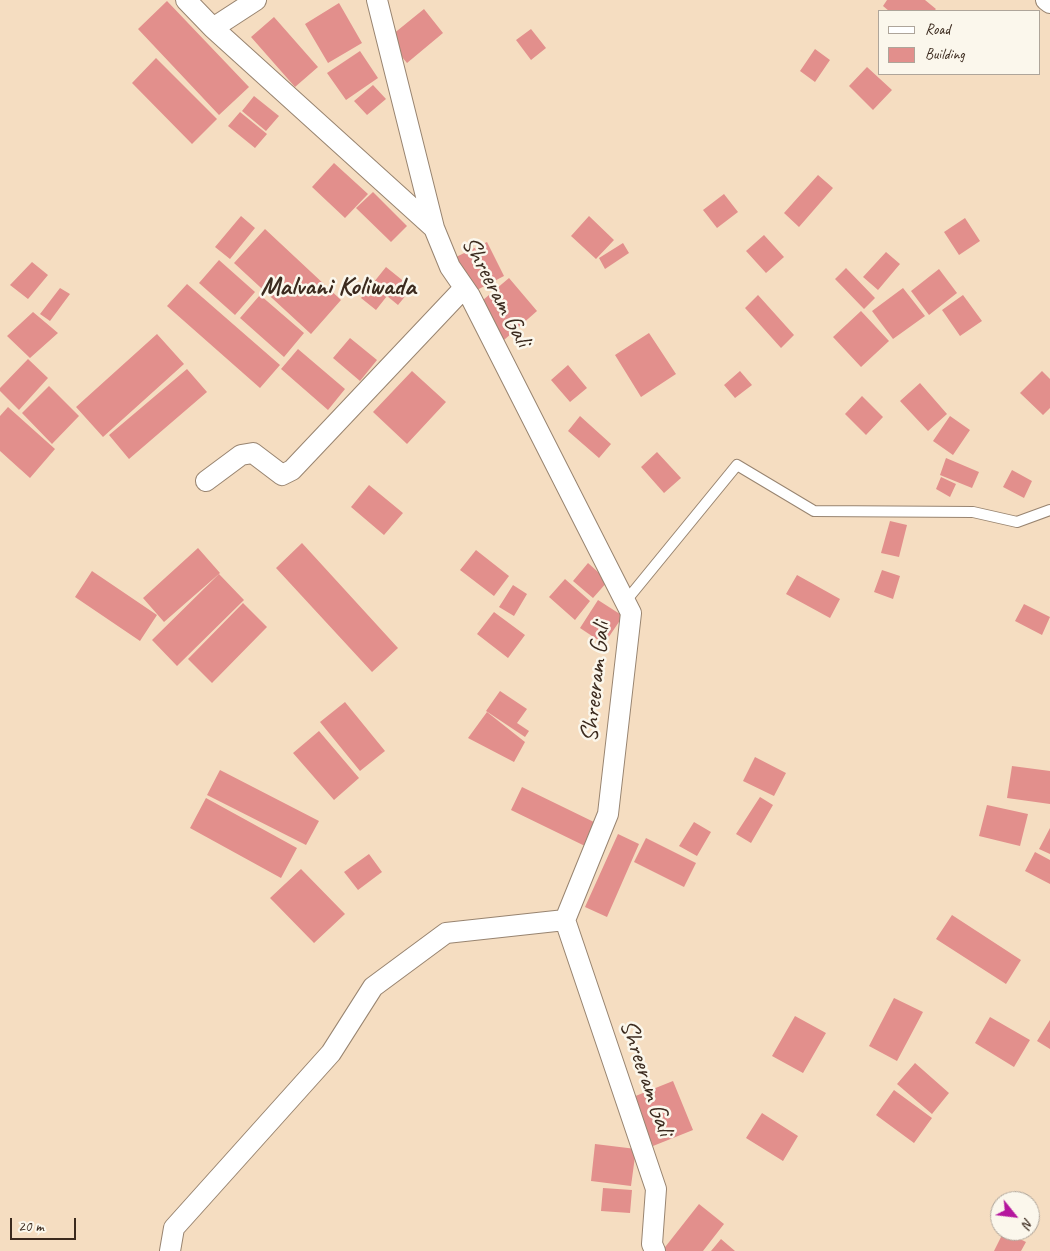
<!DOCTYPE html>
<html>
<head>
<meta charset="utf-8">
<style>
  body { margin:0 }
  #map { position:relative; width:1050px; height:1251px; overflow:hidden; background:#f5ddc1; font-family:Caveat,sans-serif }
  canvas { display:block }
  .legend { position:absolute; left:878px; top:10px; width:162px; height:65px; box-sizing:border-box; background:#fbf7ec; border:1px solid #aea59a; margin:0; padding:6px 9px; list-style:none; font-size:15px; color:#3b2a1e }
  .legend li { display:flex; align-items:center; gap:10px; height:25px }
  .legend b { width:25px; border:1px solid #aea59a }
  .north { position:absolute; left:990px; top:1191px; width:50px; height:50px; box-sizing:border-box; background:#fbf7ec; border:1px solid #aea59a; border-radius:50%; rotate:119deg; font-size:14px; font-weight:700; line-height:20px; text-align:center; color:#3b2a1e }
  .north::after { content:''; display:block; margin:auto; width:18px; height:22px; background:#b5179e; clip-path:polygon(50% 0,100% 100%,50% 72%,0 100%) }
  .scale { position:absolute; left:10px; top:1218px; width:66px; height:22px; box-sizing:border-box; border:2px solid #3b2a1e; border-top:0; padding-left:6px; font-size:15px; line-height:18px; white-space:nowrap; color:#3b2a1e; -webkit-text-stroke:4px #fbf7ec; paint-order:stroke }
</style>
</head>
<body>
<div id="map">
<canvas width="1050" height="1251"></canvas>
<ul class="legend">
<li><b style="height:6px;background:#fff"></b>Road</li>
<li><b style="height:14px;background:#e28f8c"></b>Building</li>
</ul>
<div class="north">N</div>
<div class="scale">20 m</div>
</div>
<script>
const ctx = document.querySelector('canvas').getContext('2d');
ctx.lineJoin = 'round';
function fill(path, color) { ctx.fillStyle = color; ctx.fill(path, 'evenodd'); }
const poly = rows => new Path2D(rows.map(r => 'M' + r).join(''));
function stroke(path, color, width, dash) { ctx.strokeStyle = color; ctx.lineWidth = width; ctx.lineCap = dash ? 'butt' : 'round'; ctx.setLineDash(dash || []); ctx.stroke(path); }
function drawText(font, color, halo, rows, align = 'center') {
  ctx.font = font + ' Caveat,sans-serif'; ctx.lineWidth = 5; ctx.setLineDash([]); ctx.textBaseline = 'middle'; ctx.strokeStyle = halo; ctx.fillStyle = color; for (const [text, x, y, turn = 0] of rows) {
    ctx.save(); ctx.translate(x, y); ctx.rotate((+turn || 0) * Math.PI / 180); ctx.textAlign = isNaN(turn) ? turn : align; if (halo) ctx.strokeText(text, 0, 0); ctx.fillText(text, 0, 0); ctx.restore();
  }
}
fill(poly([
  [887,0,925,0,936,9,934,11,889,11,883,6],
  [167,1,249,87,219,115,138,29],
  [339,3,362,43,328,63,305,24],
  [424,9,443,33,407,63,387,39],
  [274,17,318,67,295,87,251,37],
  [531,29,546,48,531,60,516,40],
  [815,49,830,60,815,82,800,71],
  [360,51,378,78,346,100,327,73],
  [156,58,217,119,192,144,132,83],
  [867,67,892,90,873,110,849,86],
  [373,85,386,99,367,115,354,101],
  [254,96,279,116,266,131,242,111],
  [240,112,267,134,255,148,228,126],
  [334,163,368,194,345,218,312,187],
  [818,175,833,188,799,227,784,213],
  [373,192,407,226,391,242,356,208],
  [724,194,738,212,717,228,703,210],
  [241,216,255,228,230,259,215,247],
  [589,216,614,240,596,259,571,236],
  [965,218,980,241,959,255,944,232],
  [265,229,341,300,311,334,234,263],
  [764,235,784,257,766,273,746,251],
  [487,242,504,276,473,292,456,257],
  [623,243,629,253,605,269,599,258],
  [886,252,900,264,878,290,863,277],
  [219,260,255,292,235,315,199,283],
  [32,262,48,275,28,299,10,285],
  [386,267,412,288,398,305,387,296,376,310,361,298],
  [846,268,875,298,864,309,835,279],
  [939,269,957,293,929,315,911,291],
  [509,278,537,311,504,340,476,306],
  [187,284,280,365,260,388,167,306],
  [60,288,70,294,50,321,40,314],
  [903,288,925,316,893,339,872,311],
  [260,295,304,333,284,357,240,318],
  [758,295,794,335,781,348,745,308],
  [963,295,982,321,960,336,942,310],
  [861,311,889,341,861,367,833,337],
  [33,312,58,333,30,358,7,336],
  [649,333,676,374,641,397,615,355],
  [157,334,184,364,103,437,76,407],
  [350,338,377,360,360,381,333,358],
  [298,349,345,389,328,410,281,369],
  [28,359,48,378,19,410,0,391,0,388],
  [568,365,587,388,570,402,551,380],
  [187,369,207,392,129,459,109,435],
  [412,371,446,402,407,444,373,412],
  [740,371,752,385,735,398,724,385],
  [1042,371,1050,379,1050,408,1043,415,1020,393],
  [920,383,947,414,928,431,900,401],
  [49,386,79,416,52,444,22,413],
  [862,396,883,417,866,435,845,414],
  [8,407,55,449,30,478,0,451,0,416],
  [580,416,611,444,599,458,568,431],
  [950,416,970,430,953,455,933,441],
  [657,452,681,478,664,493,641,467],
  [946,458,979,472,972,488,940,475],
  [1012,470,1032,481,1024,498,1003,487],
  [941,477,956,484,950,497,936,489],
  [369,485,403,513,384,535,351,507],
  [890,521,907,525,899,557,881,553],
  [302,543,398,648,372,672,276,568],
  [198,548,220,573,164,622,143,598],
  [476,550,509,576,494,596,460,570],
  [588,563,608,581,593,598,573,581],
  [882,570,900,576,893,599,874,592],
  [92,571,157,615,140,641,75,597],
  [219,574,244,600,177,666,152,640],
  [797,575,840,599,830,618,786,594],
  [565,579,590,601,575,620,549,597],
  [513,585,527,594,514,616,499,607],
  [598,600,623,616,604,644,580,628],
  [243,603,267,627,212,683,188,659],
  [1024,604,1050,617,1042,635,1015,621],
  [494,612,525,635,508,658,477,634],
  [500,691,527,709,517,723,529,731,525,737,486,711],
  [345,702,385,751,360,771,320,722],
  [487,712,525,742,514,762,468,738],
  [319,731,359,778,334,800,293,753],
  [755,757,786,773,774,796,743,781],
  [1012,766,1050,771,1050,804,1007,798],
  [220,770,319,821,306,845,207,795],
  [522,787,598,824,587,847,511,810],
  [760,797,773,805,751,843,736,834],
  [206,798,297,848,281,878,190,828],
  [987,805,1028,814,1020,846,979,836],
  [694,822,711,832,697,856,679,846],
  [1050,828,1050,854,1039,849],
  [618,834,639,844,607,917,585,907],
  [646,838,696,863,684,887,634,862],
  [1035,852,1050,860,1050,884,1025,871],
  [369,854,382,872,358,890,344,872],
  [301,869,345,914,314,943,270,898],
  [952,915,1021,960,1006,984,936,939],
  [894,998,923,1012,897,1061,869,1046],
  [795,1016,826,1033,803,1073,772,1056],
  [990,1017,1030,1040,1014,1067,975,1043],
  [1050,1020,1050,1049,1037,1041],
  [915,1063,949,1093,932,1114,897,1084],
  [673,1081,693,1130,653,1146,633,1097],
  [894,1090,932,1118,914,1143,876,1115],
  [762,1113,798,1136,783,1161,746,1138],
  [595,1144,636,1149,631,1186,591,1181],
  [603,1188,632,1190,630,1213,601,1211],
  [699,1204,724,1224,703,1251,662,1251],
  [1004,1231,1026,1242,1021,1251,994,1251],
  [721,1239,735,1251,711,1251]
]), '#e28f8c');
const service = poly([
  [625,602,737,465,814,511,973,512,1017,522,1050,510]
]);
const minor = poly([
  [186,0,213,28,434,228],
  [377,0,434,228,450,267,470,296,631,613,608,814,565,920,656,1189,652,1244,655,1251],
  [1046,0,1050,3],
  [213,28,256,0],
  [206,481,241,455,253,453,282,475,292,470,464,288],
  [170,1251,174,1228,331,1053,373,987,446,933,565,920]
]);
stroke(service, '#988470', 12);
stroke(minor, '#988470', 22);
stroke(service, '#fff', 10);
stroke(minor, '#fff', 20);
drawText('25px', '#3b2a1e', '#fbf7ec', [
  ["Shreeram Gali",496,292,62],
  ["Shreeram Gali",596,682,-84],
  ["Shreeram Gali",646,1078,71]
]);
drawText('bold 26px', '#3b2a1e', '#fbf7ec', [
  ["Malvani Koliwada",338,287]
]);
</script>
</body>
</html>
